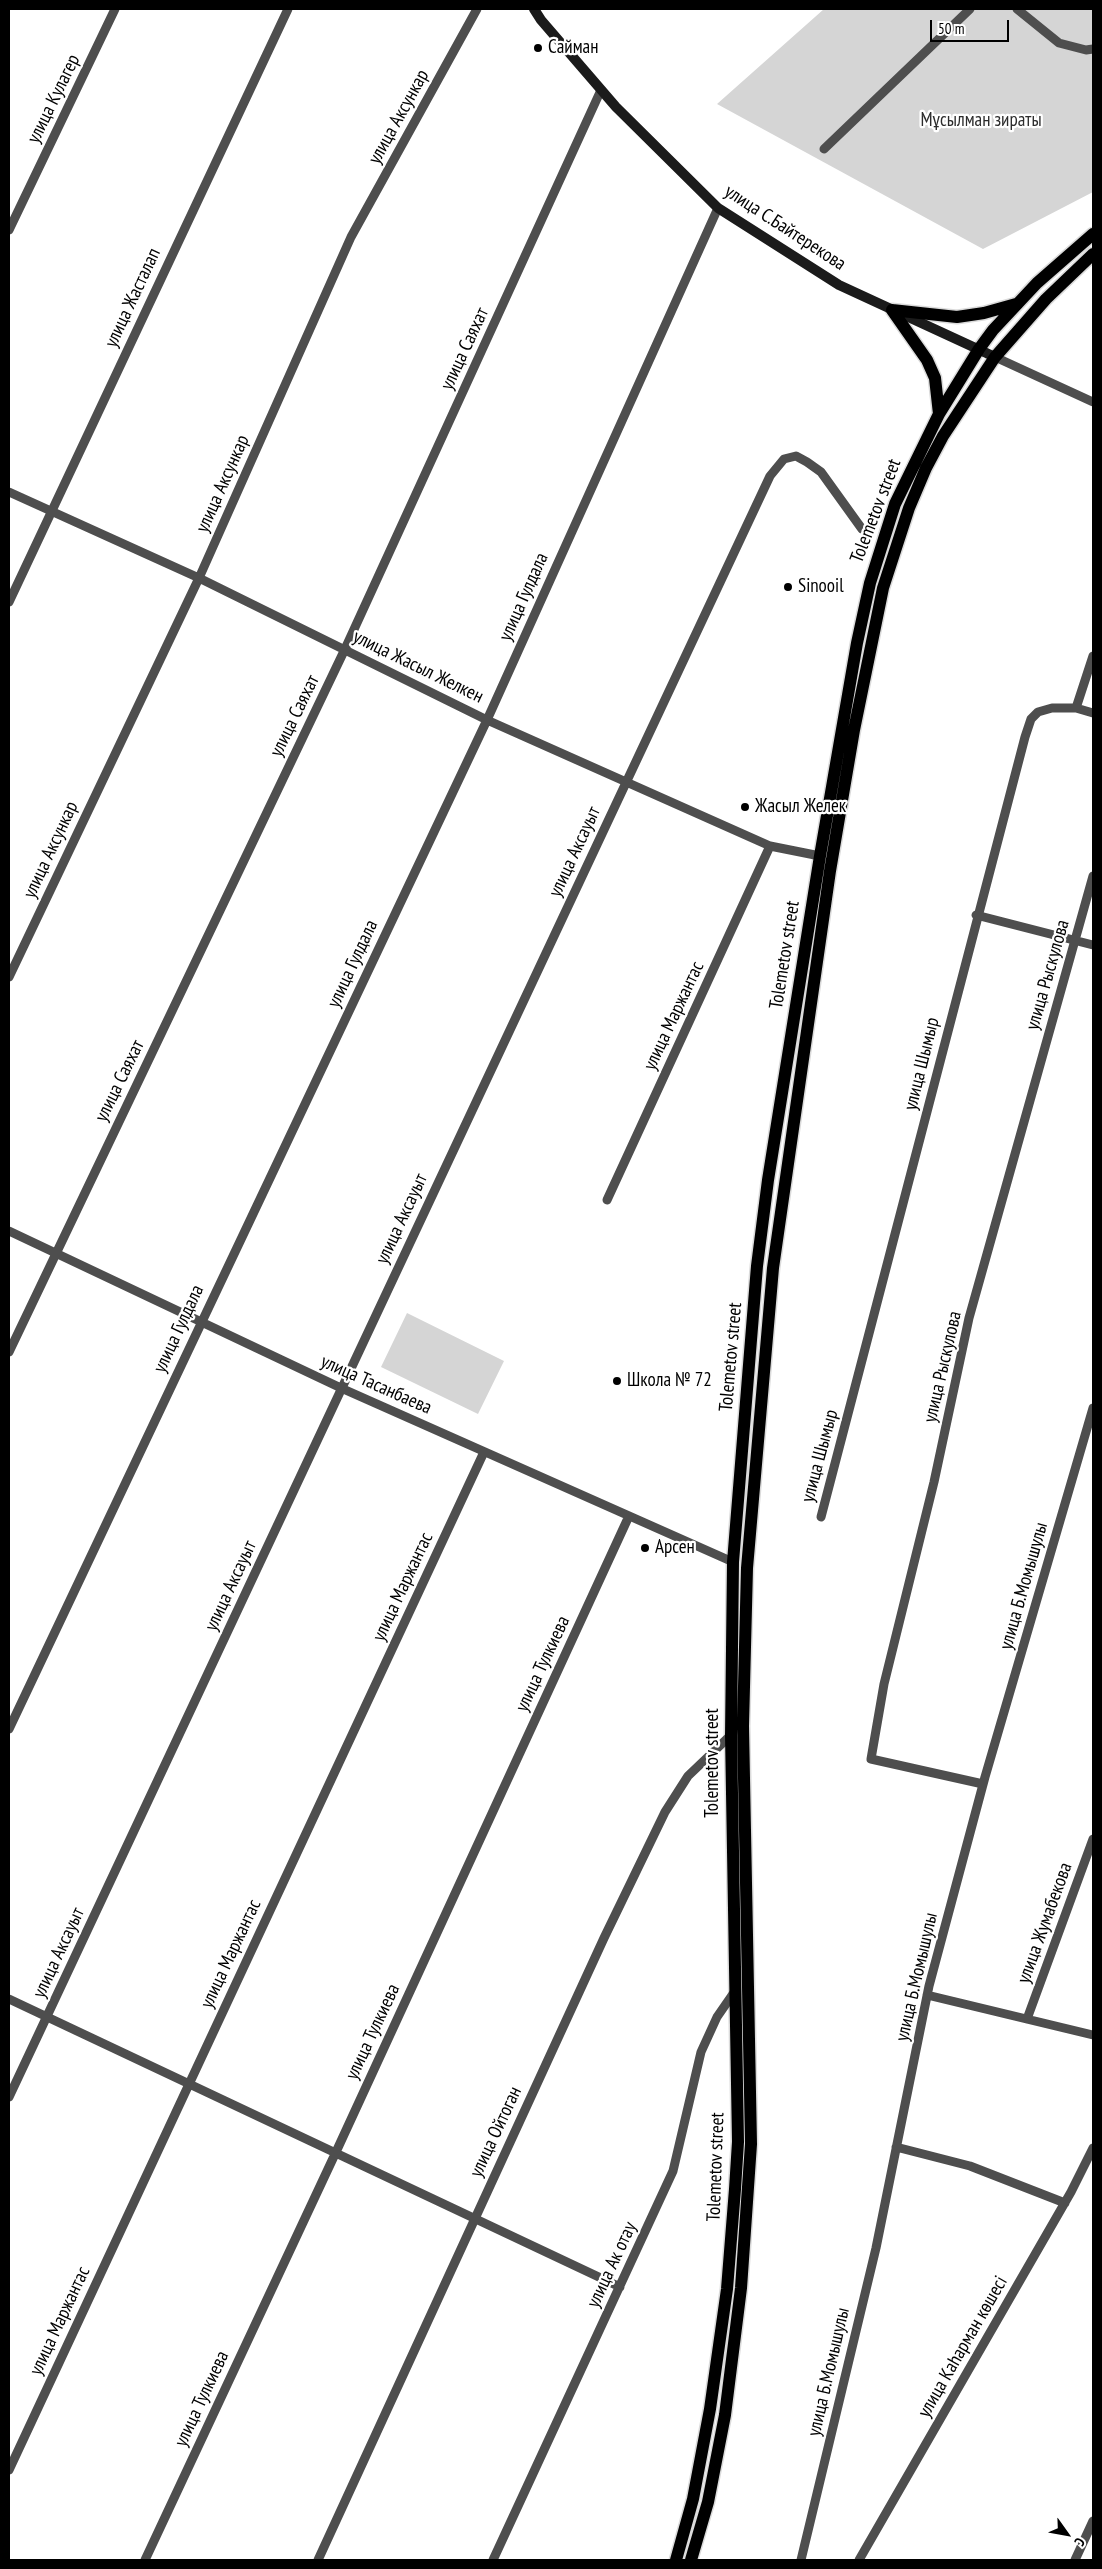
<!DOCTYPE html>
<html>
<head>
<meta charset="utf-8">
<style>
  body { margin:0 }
  #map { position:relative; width:1102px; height:2569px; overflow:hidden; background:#fff; font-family:"PT Sans Narrow",sans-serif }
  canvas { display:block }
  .frame { position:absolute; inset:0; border:10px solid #000; pointer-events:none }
  .north { position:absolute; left:1042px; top:2509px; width:50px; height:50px; -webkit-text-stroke:4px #fff; paint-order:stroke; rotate:122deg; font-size:14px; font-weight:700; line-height:20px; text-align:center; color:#000 }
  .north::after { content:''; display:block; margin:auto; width:18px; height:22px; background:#000; clip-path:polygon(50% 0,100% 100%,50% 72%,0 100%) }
  .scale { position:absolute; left:930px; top:20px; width:79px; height:22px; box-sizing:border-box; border:2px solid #000; border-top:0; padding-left:6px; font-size:15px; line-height:18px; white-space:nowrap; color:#000; -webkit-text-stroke:4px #fff; paint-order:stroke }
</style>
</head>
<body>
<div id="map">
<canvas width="1102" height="2569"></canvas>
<div class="frame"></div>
<div class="north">С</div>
<div class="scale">50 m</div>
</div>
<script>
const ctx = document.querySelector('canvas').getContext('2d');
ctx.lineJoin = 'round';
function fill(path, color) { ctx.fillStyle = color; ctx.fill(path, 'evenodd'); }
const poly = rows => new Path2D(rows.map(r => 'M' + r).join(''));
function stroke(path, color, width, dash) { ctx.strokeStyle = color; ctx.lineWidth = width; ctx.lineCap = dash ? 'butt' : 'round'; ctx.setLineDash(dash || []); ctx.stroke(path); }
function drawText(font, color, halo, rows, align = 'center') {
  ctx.font = font + ' "PT Sans Narrow",sans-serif'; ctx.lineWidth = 4.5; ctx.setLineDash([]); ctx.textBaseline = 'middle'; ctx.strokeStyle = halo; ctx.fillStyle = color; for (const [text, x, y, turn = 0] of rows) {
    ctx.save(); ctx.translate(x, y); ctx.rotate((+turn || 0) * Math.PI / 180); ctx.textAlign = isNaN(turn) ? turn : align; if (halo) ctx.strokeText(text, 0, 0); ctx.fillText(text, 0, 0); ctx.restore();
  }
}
fill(poly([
  [824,9,1093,9,1093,192,983,249,717,104],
  [407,1313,504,1361,478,1414,381,1367]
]), '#d5d5d5');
const primary = poly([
  [892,310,957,317,984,313,1016,304],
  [892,310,927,360,935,378,939,414],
  [676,2560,693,2499,710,2409,727,2289,735,2189,738,2142,731,1735,733,1562,757,1266,768,1180,820,856,857,643,870,583,895,504,939,414,979,349,993,330,1037,283,1093,234],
  [691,2560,708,2502,725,2415,741,2288,751,2144,743,1726,747,1568,773,1268,830,871,854,730,883,588,909,508,926,468,943,436,995,357,1046,299,1093,254]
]);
stroke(primary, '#dbdbdb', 15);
stroke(poly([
  [1017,9,1059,43,1086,50,1093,49],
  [824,149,970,9],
  [9,230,115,9],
  [995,357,1093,402],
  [9,492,199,578,487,720,770,846,820,856],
  [9,602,288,9],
  [1076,708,1093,713],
  [976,915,1093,945],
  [9,977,199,578,351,237,477,9],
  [607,1200,770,846],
  [9,1231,341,1388,733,1562],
  [9,1352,345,649,601,90],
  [821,1517,1025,737,1031,719,1038,712,1052,708,1076,708,1093,656],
  [9,1729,487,720,718,208],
  [983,1784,871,1759,884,1684,934,1482,969,1318,1093,876],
  [927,1995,1093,2035],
  [9,1999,620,2287],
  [1027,2019,1093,1839],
  [9,2097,770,476,784,459,796,456,807,462,821,472,862,529],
  [896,2147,970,2166,1065,2203],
  [9,2470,484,1452],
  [145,2560,336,2152,629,1516],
  [318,2560,604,1938,665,1812,688,1776,731,1735],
  [493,2560,673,2171,701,2052,717,2017,735,1991],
  [801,2560,876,2248,929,1986,985,1777,1093,1408],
  [859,2560,1071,2192,1093,2148],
  [1075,2560,1093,2521]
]), '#4e4e4e', 9);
stroke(poly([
  [534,9,541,20,616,107,718,208,839,285,995,357]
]), '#1b1b1b', 10);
stroke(primary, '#000', 12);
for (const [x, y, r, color] of [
  [538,48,5,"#000"],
  [788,587,5,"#000"],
  [745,807,5,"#000"],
  [617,1381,5,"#000"],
  [645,1548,5,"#000"]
]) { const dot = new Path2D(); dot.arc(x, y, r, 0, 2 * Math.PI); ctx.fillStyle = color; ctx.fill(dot); stroke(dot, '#fff', 2); }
drawText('19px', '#000', '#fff', [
  ["Сайман",548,48],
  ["Sinooil",798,587],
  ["Жасыл Желек",755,807],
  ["Школа № 72",627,1381],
  ["Арсен",655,1548]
], 'left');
drawText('19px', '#000', '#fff', [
  ["улица Кулагер",54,99,-64],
  ["улица Аксункар",399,117,-61],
  ["улица С.Байтерекова",785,228,33],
  ["улица Жасталап",133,298,-65],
  ["улица Саяхат",465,349,-65],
  ["улица Аксункар",223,484,-66],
  ["Tolemetov street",876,511,-69],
  ["улица Гулдала",524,597,-66],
  ["улица Жасыл Желкен",418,667,26],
  ["улица Саяхат",295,716,-64],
  ["улица Аксункар",51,850,-65],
  ["улица Аксауыт",575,852,-65],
  ["Tolemetov street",785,955,-81],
  ["улица Гулдала",353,964,-65],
  ["улица Рыскулова",1048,975,-74],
  ["улица Маржантас",674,1016,-65],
  ["улица Шымыр",922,1064,-76],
  ["улица Саяхат",120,1081,-64],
  ["улица Аксауыт",402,1219,-65],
  ["улица Гулдала",179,1329,-65],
  ["Tolemetov street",731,1357,-85],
  ["улица Рыскулова",943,1367,-77],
  ["улица Тасанбаева",376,1385,24],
  ["улица Шымыр",820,1456,-75],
  ["улица Аксауыт",231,1586,-65],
  ["улица Б.Момышулы",1024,1586,-74],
  ["улица Маржантас",403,1587,-65],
  ["улица Тулкиева",543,1664,-65],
  ["Tolemetov street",713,1763,-90],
  ["улица Жумабекова",1045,1923,-70],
  ["улица Аксауыт",59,1953,-65],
  ["улица Маржантас",231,1954,-65],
  ["улица Б.Момышулы",917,1977,-77],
  ["улица Тулкиева",373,2032,-65],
  ["улица Ойтоган",496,2132,-65],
  ["Tolemetov street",716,2167,-88],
  ["улица Ак отау",612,2265,-65],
  ["улица Маржантас",60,2321,-65],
  ["улица Каһарман көшесі",963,2347,-60],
  ["улица Б.Момышулы",829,2372,-77],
  ["улица Тулкиева",202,2399,-65]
]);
drawText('19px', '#2c2c2c', '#fff', [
  ["Мұсылман зираты",981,121]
]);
</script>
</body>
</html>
